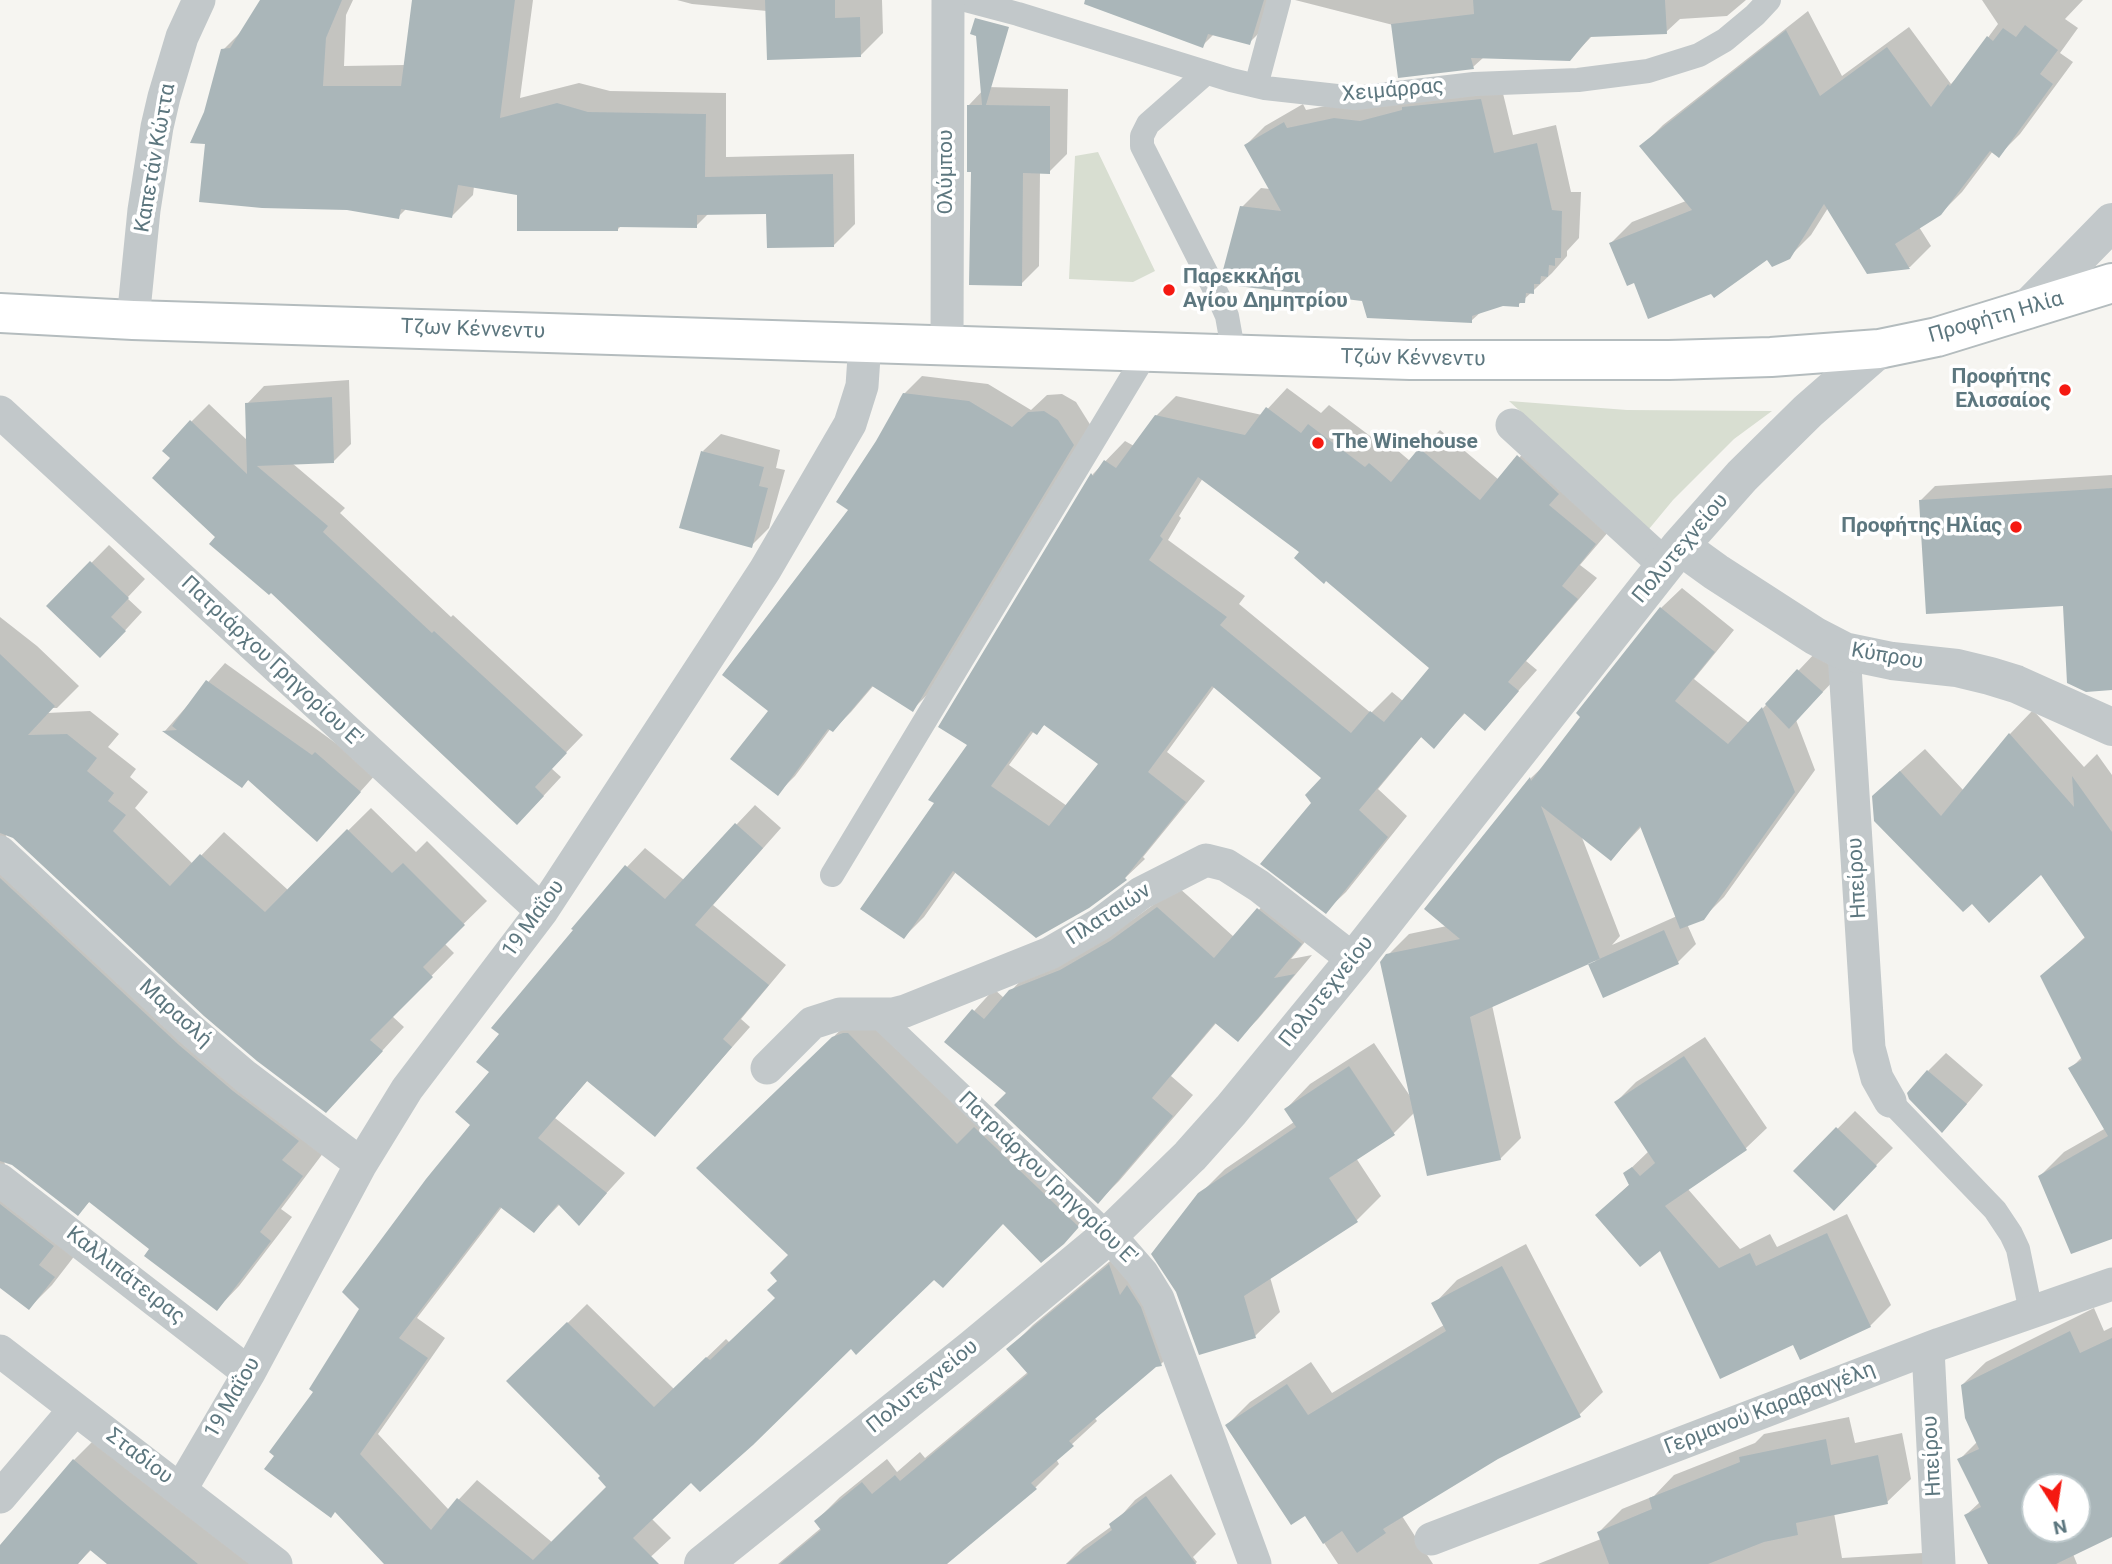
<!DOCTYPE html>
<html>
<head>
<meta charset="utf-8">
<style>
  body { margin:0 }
  #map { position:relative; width:2112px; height:1564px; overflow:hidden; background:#f6f5f1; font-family:Roboto,sans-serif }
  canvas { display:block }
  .north { position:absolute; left:2021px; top:1473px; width:70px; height:70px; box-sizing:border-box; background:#fff; border:2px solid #bec9cc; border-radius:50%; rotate:168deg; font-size:19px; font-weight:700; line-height:28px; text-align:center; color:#5d777f }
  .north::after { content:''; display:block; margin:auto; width:24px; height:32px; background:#f51911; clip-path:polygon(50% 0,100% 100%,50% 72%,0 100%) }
</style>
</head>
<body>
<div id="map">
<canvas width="2112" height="1564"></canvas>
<div class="north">N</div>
</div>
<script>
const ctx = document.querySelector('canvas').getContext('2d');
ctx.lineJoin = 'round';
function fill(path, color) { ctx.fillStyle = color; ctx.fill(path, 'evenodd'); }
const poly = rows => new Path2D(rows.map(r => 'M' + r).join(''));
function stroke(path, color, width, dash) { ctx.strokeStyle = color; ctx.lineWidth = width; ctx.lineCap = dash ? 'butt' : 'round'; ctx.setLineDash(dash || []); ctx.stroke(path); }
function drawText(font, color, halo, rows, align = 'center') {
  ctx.font = font + ' Roboto,sans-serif'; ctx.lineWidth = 7; ctx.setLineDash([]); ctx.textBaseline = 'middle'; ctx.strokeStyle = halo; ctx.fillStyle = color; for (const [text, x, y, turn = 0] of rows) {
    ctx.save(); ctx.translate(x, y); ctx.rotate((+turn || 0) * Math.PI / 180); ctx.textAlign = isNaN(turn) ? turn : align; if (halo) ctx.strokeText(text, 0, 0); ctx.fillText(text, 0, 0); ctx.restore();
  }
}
fill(poly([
  [1098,152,1155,271,1133,282,1069,279,1075,156],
  [1509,401,1627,410,1772,411,1734,439,1673,500,1649,529]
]), '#d8ded1');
fill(poly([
  [262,0,353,0,346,15,344,66,405,65,413,0,533,0,520,98,579,83,610,91,726,93,726,157,854,154,855,224,834,245,768,212,709,213,696,226,622,225,617,230,519,193,474,186,473,195,452,216,407,208,398,217,207,143,205,112,223,50,243,30],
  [677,0,882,0,883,33,860,56,767,11,692,4],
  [1104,0,1275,0,1268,24,1249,43,1214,34,1202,46],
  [1295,0,1746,0,1727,16,1680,19,1666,32,1593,35,1570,59,1484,57,1473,67,1393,25],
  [1982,0,2083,0,2065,19,2078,28,2060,53,2073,62,2020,134,1999,155,1993,151,1962,192,1940,214,1919,227,1931,246,1910,267,1868,272,1828,208,1811,235,1789,257,1768,258,1712,292,1635,281,1611,243,1632,222,1686,201,1642,146,1663,125,1808,11,1842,76,1909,27,1951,84,1962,73,1998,24],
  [1500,81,1513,135,1556,125,1571,192,1581,192,1579,238,1567,251,1567,256,1552,273,1518,305,1503,304,1482,311,1471,321,1364,300,1242,207,1261,188,1270,189,1246,145,1265,126,1303,104,1306,110,1354,100],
  [986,87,1068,89,1067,154,1049,172,1040,172,1039,266,1021,284,972,171,969,105],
  [922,376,988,384,1031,410,1047,395,1062,394,1076,402,1091,426,930,692,913,709,874,685,851,712,833,730,831,728,795,776,778,793,770,710,877,442,904,394],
  [349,380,351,444,333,462,292,463,345,508,340,513,451,617,453,615,583,735,551,768,561,777,535,805,217,537,172,458,191,422,209,404,248,441,247,404,264,386],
  [1287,388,1321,413,1329,405,1386,448,1390,444,1410,461,1440,430,1499,480,1538,437,1615,524,1580,565,1597,578,1526,661,1537,670,1485,728,1466,712,1434,746,1422,736,1378,789,1407,816,1346,892,1326,911,1323,777,1215,686,1167,752,1205,781,1143,857,1145,859,1125,878,1088,906,956,872,924,917,904,937,936,803,969,745,941,727,1093,474,1125,441,1134,446,1156,416,1176,396,1262,415],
  [1203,478,1302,551,1326,579,1431,668,1403,701,1392,692,1371,713,1239,604,1245,596,1168,540,1181,518,1179,516],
  [1045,724,1101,764,1067,806,1009,765,1034,731,1037,733],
  [721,434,780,450,776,468,785,470,769,528,751,546,703,451],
  [2112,475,2112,688,2064,604,1921,500,1935,486],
  [109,545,145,579,127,598,142,612,118,638,49,606],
  [1682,588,1734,630,1694,679,1749,723,1816,652,1840,674,1796,720,1815,770,1724,897,1703,918,1687,924,1696,944,1678,962,1604,995,1595,959,1492,1005,1521,1138,1500,1159,1415,1112,1393,1134,1356,1158,1381,1196,1357,1220,1270,1277,1280,1312,1255,1336,1200,1194,1225,1169,1294,1122,1286,1109,1310,1084,1374,1043,1412,1099,1388,955,1409,934,1447,926,1426,909,1531,778,1551,759,1661,608],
  [1642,826,1677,916,1612,945,1620,936,1581,835,1611,859],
  [0,617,37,646,79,686,57,708,52,708,47,713,90,711,119,734,108,747,136,769,130,777,148,792,135,808,193,864,224,832,288,890,371,808,416,852,427,841,487,901,444,943,454,953,392,1016,404,1027,348,1088,14,836,4,831,9,843,324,1152,281,1209,292,1217,239,1286,217,1309,152,1249,90,1201,78,1214,13,1163,4,1160,5,1165,76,1254,52,1285,29,1308,0,1287],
  [225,663,377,773,317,840,249,779,242,786,165,731],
  [2033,710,2084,767,2097,754,2112,775,2112,1237,2040,1176,2064,1152,2106,1128,2070,1069,2082,1057,2042,977,2086,936,2041,873,1990,920,1898,773,1925,749,1964,791,2010,734],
  [755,805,781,828,713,905,786,965,741,1019,750,1027,654,1135,588,1080,555,1118,625,1173,579,1223,560,1204,534,1231,502,1207,417,1318,445,1338,378,1434,449,1510,477,1480,553,1543,609,1487,602,1476,509,1381,587,1304,674,1389,726,1339,730,1343,777,1297,779,1280,790,1255,717,1149,853,1018,863,1015,1083,1222,1063,1242,1004,1222,691,1480,651,1518,671,1538,643,1564,387,1564,316,1392,473,1125,491,1072,627,867,645,848,684,880],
  [1178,887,1234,937,1278,889,1321,922,1291,959,1312,955,1258,1019,1238,1039,1217,1022,1171,1076,1193,1095,1119,1181,1098,1202,1008,1093,946,1042,994,989,1004,998,1031,970,1082,950,1132,920],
  [1705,1037,1767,1128,1746,1148,1687,1188,1740,1249,1770,1234,1777,1247,1847,1214,1891,1305,1870,1326,1794,1342,1660,1248,1597,1215,1630,1184,1625,1174,1649,1151,1616,1102,1636,1082],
  [1946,1053,1983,1085,1959,1113,1928,1071],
  [1855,1111,1893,1148,1834,1208,1796,1171],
  [1133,1242,1185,1340,1161,1364,1155,1366,1094,1417,1097,1421,1056,1459,1059,1464,1035,1488,945,1564,778,1564,821,1528,816,1521,840,1497,887,1459,897,1472,920,1452,925,1458,1028,1372,1009,1349,1033,1325],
  [1526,1244,1603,1392,1579,1415,1497,1458,1402,1516,1433,1564,1338,1564,1305,1514,1227,1425,1250,1402,1311,1362,1332,1393,1444,1325,1434,1304,1457,1280],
  [2094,1308,2104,1331,2112,1327,2112,1532,2073,1554,2077,1564,1990,1564,1966,1515,1980,1502,1959,1460,1978,1441,1962,1385,1986,1362],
  [2035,1487,2077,1487,2077,1529,2035,1529],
  [1849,1417,1855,1443,1902,1433,1911,1479,1887,1502,1834,1513,1842,1558,1923,1553,1924,1564,1538,1564,1601,1539,1599,1532,1622,1509,1654,1496,1674,1475,1755,1443,1764,1434],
  [99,1435,268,1564,110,1564,92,1549,77,1564,0,1564,0,1548,74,1460],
  [1171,1474,1216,1534,1193,1557,1197,1562,1195,1564,1066,1564,1083,1547,1112,1526,1135,1500]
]), '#0003');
fill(poly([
  [260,0,342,0,326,38,323,86,401,86,412,0,515,0,500,118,557,103,588,112,706,114,705,177,833,174,834,247,767,248,766,214,697,215,697,228,618,227,618,231,517,231,517,195,458,185,452,218,401,209,399,219,347,210,262,208,199,202,205,144,190,143,204,112,221,49,230,48],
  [765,0,835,0,835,18,860,17,861,57,767,60],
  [1085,0,1264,0,1250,45,1208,34,1203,48,1084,4],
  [1473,0,1665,0,1667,34,1590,37,1570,61,1471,58,1474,69,1398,78,1391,24,1474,14],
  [975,18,1009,27,986,105,1050,106,1050,174,1023,173,1022,286,969,285,971,172,967,172,967,105,982,105,976,36,970,34],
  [2025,25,2058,50,2040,74,2053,84,1999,158,1990,151,1941,215,1895,244,1910,269,1867,274,1824,204,1790,259,1772,267,1767,260,1714,298,1711,294,1648,319,1634,283,1627,286,1609,243,1692,210,1639,146,1786,30,1820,96,1887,47,1931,107,1948,84,1950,86,1987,36,1993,41,2003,28,2016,37],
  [1481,99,1494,153,1537,143,1552,210,1562,211,1561,258,1555,258,1555,266,1549,265,1548,277,1541,276,1540,284,1534,284,1534,294,1526,293,1525,303,1519,303,1519,307,1503,306,1472,316,1472,323,1367,318,1362,301,1229,285,1228,271,1223,270,1240,206,1281,211,1244,145,1284,122,1287,128,1334,118,1360,121,1402,110,1402,107],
  [903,393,969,401,1012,427,1028,412,1044,411,1058,420,1074,445,913,712,872,686,833,732,828,729,778,796,730,759,768,711,722,675,848,510,836,502,876,441],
  [332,397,334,463,257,466,328,526,323,532,432,633,434,631,567,753,535,787,544,796,517,825,271,593,269,595,209,544,215,537,152,478,170,458,162,451,190,420,247,474,245,403],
  [1266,407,1301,433,1308,424,1365,467,1369,463,1391,482,1419,448,1480,500,1517,455,1559,494,1549,505,1596,544,1562,586,1578,599,1508,682,1519,691,1485,731,1464,713,1434,749,1421,737,1359,810,1388,837,1326,914,1260,864,1311,803,1305,795,1321,778,1212,686,1148,772,1186,802,1125,878,1127,880,1089,908,1036,938,953,871,904,939,860,909,934,803,928,800,967,745,938,727,1091,473,1093,476,1104,460,1116,468,1155,415,1245,435],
  [1198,477,1299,552,1294,558,1324,584,1326,581,1429,668,1384,722,1370,711,1351,733,1220,625,1227,617,1149,560,1163,539,1160,536],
  [1044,725,1098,764,1049,826,991,786,1031,731,1037,735],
  [701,451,764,467,759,486,768,488,752,548,679,528],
  [2112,488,2112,690,2086,692,2067,683,2063,606,1926,614,1919,500],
  [90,561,129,598,111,617,126,631,100,658,46,606],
  [1660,607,1715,652,1675,701,1728,744,1762,707,1795,792,1704,920,1680,929,1640,826,1611,861,1541,806,1600,959,1470,1017,1501,1160,1427,1176,1380,962,1386,954,1460,939,1424,909,1530,777,1531,781,1580,717,1576,713],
  [0,654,55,706,28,735,67,734,97,758,87,771,114,793,108,801,126,815,113,831,170,886,200,854,265,912,347,829,392,873,403,863,465,925,423,967,433,977,370,1040,383,1051,326,1113,257,1061,204,1016,13,838,0,833],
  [1797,669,1823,692,1789,729,1765,704],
  [206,680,312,755,315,752,361,792,317,842,248,780,242,788,162,731,177,730,172,726],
  [2009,733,2074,807,2072,776,2112,832,2112,1239,2071,1254,2038,1176,2108,1136,2068,1068,2082,1060,2040,976,2085,938,2041,875,1989,923,1972,904,1963,912,1874,821,1872,796,1900,771,1941,816],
  [735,823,763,848,695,925,769,985,723,1039,732,1047,655,1137,587,1081,538,1138,607,1193,579,1226,558,1204,534,1233,500,1207,399,1338,428,1358,360,1454,431,1530,457,1498,533,1560,606,1487,598,1478,600,1476,506,1381,567,1322,654,1407,706,1357,710,1360,775,1298,767,1290,777,1281,770,1273,788,1255,696,1168,832,1037,843,1033,848,1033,957,1144,974,1127,1079,1227,1064,1244,1041,1263,1003,1224,943,1288,934,1280,856,1355,851,1349,753,1445,700,1492,691,1483,633,1538,659,1564,384,1564,335,1512,331,1518,264,1469,274,1456,269,1452,313,1392,309,1389,359,1309,342,1292,426,1179,470,1125,455,1112,489,1072,476,1062,499,1034,491,1028,573,930,571,929,625,865,665,899],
  [0,878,179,1045,233,1091,299,1141,282,1160,303,1176,260,1232,271,1241,217,1311,144,1256,149,1249,89,1202,78,1216,12,1165,0,1161],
  [1157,907,1214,958,1257,908,1302,944,1274,978,1295,974,1238,1042,1215,1023,1152,1098,1173,1116,1098,1204,994,1105,1006,1093,944,1042,972,1009,984,1019,1009,990,1060,970,1110,941],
  [1664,930,1679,964,1603,998,1588,964],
  [1684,1056,1747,1150,1665,1206,1719,1268,1750,1253,1756,1266,1827,1233,1871,1327,1800,1360,1793,1345,1720,1379,1660,1251,1640,1267,1595,1215,1629,1185,1623,1173,1632,1167,1640,1176,1655,1163,1614,1102],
  [1349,1066,1395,1135,1329,1178,1358,1222,1244,1296,1256,1338,1199,1355,1176,1292,1151,1254,1198,1193,1296,1127,1284,1109],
  [1927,1070,1967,1104,1942,1133,1909,1099,1907,1093],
  [1836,1127,1877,1166,1834,1211,1793,1171],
  [0,1204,54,1246,39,1265,55,1277,29,1310,0,1288],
  [1109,1264,1120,1295,1127,1285,1141,1307,1162,1366,1156,1367,1069,1441,1074,1446,1031,1483,1037,1489,947,1564,780,1564,821,1530,814,1521,862,1482,872,1494,895,1475,900,1481,1028,1374,1006,1349],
  [1502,1266,1581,1417,1498,1459,1383,1529,1386,1533,1357,1553,1342,1531,1323,1544,1305,1516,1291,1525,1225,1425,1287,1384,1308,1415,1446,1331,1431,1303],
  [2070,1331,2080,1353,2112,1338,2112,1537,2056,1564,1988,1564,1964,1515,1981,1507,1957,1459,1979,1449,1965,1418,1961,1385],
  [2035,1487,2077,1487,2077,1529,2035,1529],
  [1826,1439,1831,1465,1878,1455,1888,1504,1796,1523,1798,1535,1764,1542,1708,1564,1609,1564,1597,1532,1652,1509,1649,1498,1740,1462,1739,1457],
  [73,1459,128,1506,198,1564,107,1564,90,1550,78,1564,0,1564,0,1545],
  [1146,1496,1196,1564,1066,1564,1112,1530,1109,1524]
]), '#aab6b9');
const secondary = poly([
  [0,313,133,320,1410,360,1669,360,1771,357,1879,349,1937,337,2112,283]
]);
stroke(secondary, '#b4bcbe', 42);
stroke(poly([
  [965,0,1018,14,1231,80,1265,88,1355,98,1474,84,1578,80,1648,71,1699,55,1725,40,1755,15,1769,0],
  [1206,73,1148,124,1142,136,1142,146,1219,298,1227,316,1234,355],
  [1256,86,1279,0],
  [832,875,1147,352],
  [876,1014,1109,1235],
  [1890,1101,1995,1210,2011,1234,2018,1249,2031,1312]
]), '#c2c8ca', 24);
stroke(poly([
  [133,320,144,210,157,127,164,97,182,37,199,0],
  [947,344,948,0],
  [0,412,542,911],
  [1512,425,1665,565],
  [1844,651,1869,1048,1877,1078,1890,1101],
  [0,852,191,1030,245,1076,361,1164],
  [767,1068,812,1023,840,1014,893,1014,905,1011,1050,953,1100,924,1141,893,1206,860,1226,865,1259,886,1354,960],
  [0,1180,249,1373],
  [1109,1235,1142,1273,1158,1299,1255,1564],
  [1928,1349,1939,1564],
  [0,1351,276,1564],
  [181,1489,249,1373,361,1164,407,1089,542,911,765,570,850,424,862,386,865,342],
  [0,1497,75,1409],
  [1431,1539,1940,1344,2112,1284]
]), '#c2c8ca', 33);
stroke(poly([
  [2026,310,2112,222],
  [1680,546,1716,572,1815,636,1844,651,1892,661,1957,668,1990,676,2016,684,2112,727],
  [703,1564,973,1348,1109,1235,1190,1156,1231,1110,1354,960,1680,546,1742,476,1808,411,1879,349]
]), '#c2c8ca', 38);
stroke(secondary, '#fff', 38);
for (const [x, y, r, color] of [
  [1169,290,7,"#f51911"],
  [2065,390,7,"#f51911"],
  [1318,443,7,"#f51911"],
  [2016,527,7,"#f51911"]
]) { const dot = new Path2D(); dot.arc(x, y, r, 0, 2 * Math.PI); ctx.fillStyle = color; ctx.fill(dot); stroke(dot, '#fff', 2.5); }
drawText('21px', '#5d777f', '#fff', [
  ["Χειμάρρας",1393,91,-5],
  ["Καπετάν Κώττα",156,158,-80],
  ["Ολύμπου",947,172,-90],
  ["Προφήτη Ηλία",1996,318,-16],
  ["Τζων Κέννεντυ",473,330,2],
  ["Τζών Κέννεντυ",1413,359,1],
  ["Πολυτεχνείου",1681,549,-50],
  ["Κύπρου",1887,657,10],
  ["Πατριάρχου Γρηγορίου Ε'",271,662,43],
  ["Ηπείρου",1858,878,-93],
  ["Πλαταιών",1109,915,-33],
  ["19 Μαΐου",534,919,-54],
  ["Πολυτεχνείου",1327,992,-51],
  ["Μαρασλή",175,1014,42],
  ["Πατριάρχου Γρηγορίου Ε'",1047,1179,44],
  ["Καλλιπάτειρας",125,1276,38],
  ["Πολυτεχνείου",923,1387,-39],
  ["19 Μαΐου",233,1398,-60],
  ["Γερμανού Καραβαγγέλη",1770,1409,-21],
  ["Ηπείρου",1933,1456,-93],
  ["Σταδίου",139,1457,37]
]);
drawText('bold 21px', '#5d777f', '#fff', [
  ["Παρεκκλήσι",1183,278],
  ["Αγίου Δημητρίου",1183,302],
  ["Προφήτης",2051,378,"right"],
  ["Ελισσαίος",2051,402,"right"],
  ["The Winehouse",1332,443],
  ["Προφήτης Ηλίας",2002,527,"right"]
], 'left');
</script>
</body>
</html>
